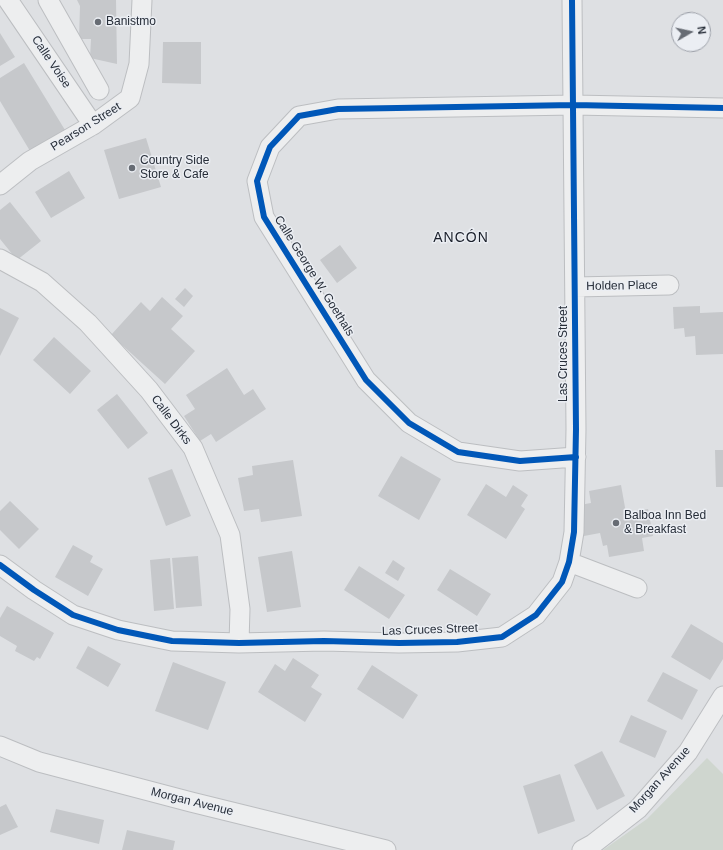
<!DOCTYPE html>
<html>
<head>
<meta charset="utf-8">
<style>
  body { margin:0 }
  #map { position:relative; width:723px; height:850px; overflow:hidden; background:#dee0e3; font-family:Helvetica,sans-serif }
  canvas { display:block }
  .north { position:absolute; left:671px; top:12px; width:40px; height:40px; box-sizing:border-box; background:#ebeef3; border:1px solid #9da1a9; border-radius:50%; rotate:81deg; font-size:11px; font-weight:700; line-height:16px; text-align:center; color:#272e39 }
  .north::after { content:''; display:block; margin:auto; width:14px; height:18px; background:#676c74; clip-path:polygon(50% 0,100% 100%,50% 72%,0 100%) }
</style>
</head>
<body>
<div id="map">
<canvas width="723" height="850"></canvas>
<div class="north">N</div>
</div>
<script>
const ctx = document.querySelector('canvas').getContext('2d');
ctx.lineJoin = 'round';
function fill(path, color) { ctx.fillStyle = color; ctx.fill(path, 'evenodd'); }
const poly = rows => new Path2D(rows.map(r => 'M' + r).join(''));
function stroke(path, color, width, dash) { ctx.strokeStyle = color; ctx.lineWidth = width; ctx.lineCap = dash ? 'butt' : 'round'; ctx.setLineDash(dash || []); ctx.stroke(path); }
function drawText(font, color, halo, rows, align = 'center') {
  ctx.font = font + ' Helvetica,sans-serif'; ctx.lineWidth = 3; ctx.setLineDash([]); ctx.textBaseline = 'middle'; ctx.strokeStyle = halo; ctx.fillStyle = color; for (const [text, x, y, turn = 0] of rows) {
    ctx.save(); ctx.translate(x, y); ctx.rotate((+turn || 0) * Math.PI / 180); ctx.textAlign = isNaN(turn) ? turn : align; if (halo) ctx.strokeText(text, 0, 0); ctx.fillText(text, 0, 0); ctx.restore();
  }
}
fill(poly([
  [707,758,723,774,723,850,603,850,647,819]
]), '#cfd6cf');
fill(poly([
  [77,0,116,0,117,64,90,58,91,39,79,39,80,6],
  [0,33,15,57,0,66],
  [163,42,201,42,201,84,162,83],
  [24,63,65,130,30,151,0,101,0,78],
  [146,138,161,187,119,199,104,150],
  [69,171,85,198,51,218,35,192],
  [10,202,41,241,17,260,0,239,0,210],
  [340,245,357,268,337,283,320,260],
  [185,288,193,296,184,307,175,299],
  [162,297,183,316,171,329,195,351,165,384,111,335,141,302,150,311],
  [700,306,700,313,723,312,723,354,696,355,695,336,685,337,684,328,674,329,673,307],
  [0,308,19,318,0,356],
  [54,337,91,371,70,394,33,360],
  [227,368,244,395,253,389,266,409,216,442,211,434,200,441,184,416,195,409,186,395],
  [117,394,148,433,128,449,97,410],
  [715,450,723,450,723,487,716,487],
  [401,456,441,479,419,520,378,496],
  [293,460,302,516,261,522,259,509,244,511,238,478,253,475,252,466],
  [172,469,191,516,166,526,148,478],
  [486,484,506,497,513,485,528,495,521,506,525,509,506,539,467,515],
  [621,485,626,513,648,509,653,536,642,538,644,551,609,557,607,545,603,546,600,533,584,536,579,505,591,503,589,491],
  [10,501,39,529,19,549,0,530,0,511],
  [73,545,93,556,90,562,103,569,88,596,55,577],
  [292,551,301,607,267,612,258,557],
  [198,556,202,606,176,608,172,558],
  [170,558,174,609,154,611,150,560],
  [393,560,405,568,398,581,385,573],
  [359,566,405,595,389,619,344,590],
  [450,569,491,594,477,616,437,590],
  [7,606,54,633,40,659,37,657,34,661,15,651,17,646,0,636,0,618],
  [691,624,723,643,723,659,710,680,671,657],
  [88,646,121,664,108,687,76,668],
  [293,658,319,675,311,687,322,694,305,722,258,692,275,664,285,671],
  [173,662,226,682,208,730,155,711],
  [372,665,418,695,403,719,357,689],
  [663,672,698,690,682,720,647,701],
  [631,715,667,731,655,758,619,742],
  [602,751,625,796,597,810,574,765],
  [560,774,575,821,538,834,523,786],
  [6,804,18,827,0,835,0,807],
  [56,809,104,820,99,844,50,832],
  [127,830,175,841,173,850,122,850]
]), '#c6c8cb');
const minor = poly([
  [8,0,93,125],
  [48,0,99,90],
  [0,185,30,161,93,125,130,98,139,64,142,0],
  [0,259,42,282,88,323,149,390,193,448,230,535,240,609,239,643],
  [575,287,669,285],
  [576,457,520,461,458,452,409,423,366,380,264,217,257,181,270,147,299,116,338,109,574,105,723,108],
  [569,562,637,588],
  [0,565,34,590,73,615,118,630,172,641,239,643,324,641,399,643,457,642,502,637,536,615,562,582,569,562,574,532,576,429,572,0],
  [0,746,39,762,191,802,386,850],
  [582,850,593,844,638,809,688,752,723,696]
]);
stroke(minor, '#bcbec1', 21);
stroke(minor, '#edeeef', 19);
stroke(poly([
  [576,457,520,461,458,452,409,423,366,380,264,217,257,181,270,147,299,116,338,109,574,105,723,108],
  [0,565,34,590,73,615,118,630,172,641,239,643,324,641,399,643,457,642,502,637,536,615,562,582,569,562,574,532,576,429,572,0]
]), '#0057b8', 6);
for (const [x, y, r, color] of [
  [98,22,4,"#676c74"],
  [132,168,4,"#676c74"],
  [616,523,4,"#676c74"]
]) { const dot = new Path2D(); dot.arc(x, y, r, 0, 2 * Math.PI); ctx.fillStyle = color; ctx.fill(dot); stroke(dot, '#ebeef3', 1.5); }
drawText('12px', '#272e39', '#ebeef3', [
  ["Banistmo",106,22],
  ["Country Side",140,161],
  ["Store & Cafe",140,175],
  ["Balboa Inn Bed",624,516],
  ["& Breakfast",624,530]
], 'left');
drawText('12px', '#272e39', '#ebeef3', [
  ["Calle Voise",51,62,56],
  ["Pearson Street",86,127,-32],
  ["Calle George W. Goethals",314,276,58],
  ["Holden Place",622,286,-1],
  ["Las Cruces Street",564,354,-90],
  ["Calle Dirks",171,420,53],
  ["Las Cruces Street",430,630,-2],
  ["Morgan Avenue",660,780,-48],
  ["Morgan Avenue",192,802,14]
]);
ctx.letterSpacing = '1px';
drawText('14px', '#1a1f2a', '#ebeef3', [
  ["ANCÓN",461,238]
]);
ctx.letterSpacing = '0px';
</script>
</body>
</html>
